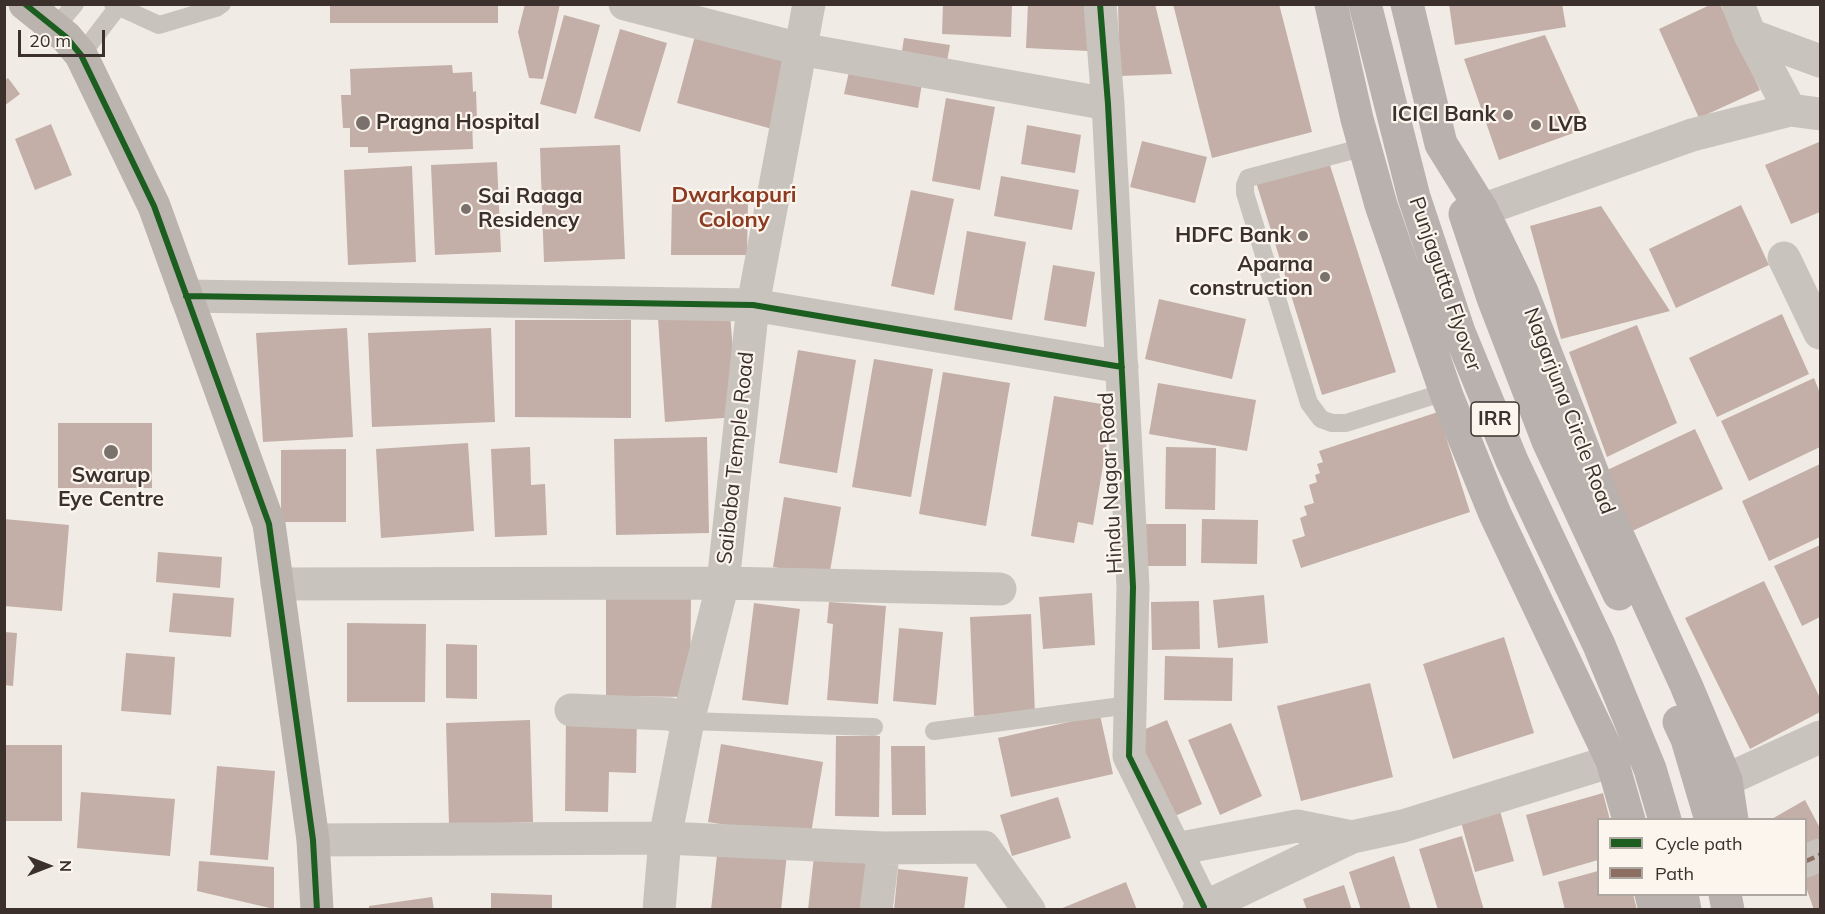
<!DOCTYPE html>
<html>
<head>
<meta charset="utf-8">
<style>
  body { margin:0 }
  #map { position:relative; width:1825px; height:914px; overflow:hidden; background:#f0ebe5; font-family:Mulish,sans-serif }
  canvas { display:block }
  .frame { position:absolute; inset:0; border:6px solid #3b302b; pointer-events:none }
  .legend { position:absolute; left:1597px; top:818px; width:210px; height:78px; box-sizing:border-box; background:#fbf5ee; border:2px solid #aea6a0; margin:0; padding:8px 10px; list-style:none; font-size:18px; color:#3b302b }
  .legend li { display:flex; align-items:center; gap:12px; height:30px }
  .legend b { width:30px; border:2px solid #aea6a0 }
  .north { position:absolute; left:18px; top:836px; width:60px; height:60px; -webkit-text-stroke:4px #fbf5ee; paint-order:stroke; rotate:90deg; font-size:16px; font-weight:700; line-height:24px; text-align:center; color:#3b302b }
  .north::after { content:''; display:block; margin:auto; width:21px; height:27px; background:#3b302b; clip-path:polygon(50% 0,100% 100%,50% 72%,0 100%) }
  .scale { position:absolute; left:18px; top:30px; width:87px; height:27px; box-sizing:border-box; border:3px solid #3b302b; border-top:0; padding-left:8px; font-size:18px; line-height:21px; white-space:nowrap; color:#3b302b; -webkit-text-stroke:4px #fbf5ee; paint-order:stroke }
</style>
</head>
<body>
<div id="map">
<canvas width="1825" height="914"></canvas>
<div class="frame"></div>
<ul class="legend">
<li><b style="height:8px;background:#1b5e20"></b>Cycle path</li>
<li><b style="height:8px;background:#8d6e63"></b>Path</li>
</ul>
<div class="north">N</div>
<div class="scale">20 m</div>
</div>
<script>
const ctx = document.querySelector('canvas').getContext('2d');
ctx.lineJoin = 'round';
function fill(path, color) { ctx.fillStyle = color; ctx.fill(path, 'evenodd'); }
const poly = rows => new Path2D(rows.map(r => 'M' + r).join(''));
function stroke(path, color, width, dash) { ctx.strokeStyle = color; ctx.lineWidth = width; ctx.lineCap = dash ? 'butt' : 'round'; ctx.setLineDash(dash || []); ctx.stroke(path); }
function drawText(font, color, halo, rows, align = 'center') {
  ctx.font = font + ' Mulish,sans-serif'; ctx.lineWidth = 4.5; ctx.setLineDash([]); ctx.textBaseline = 'middle'; ctx.strokeStyle = halo; ctx.fillStyle = color; for (const [text, x, y, turn = 0] of rows) {
    ctx.save(); ctx.translate(x, y); ctx.rotate((+turn || 0) * Math.PI / 180); ctx.textAlign = isNaN(turn) ? turn : align; if (halo) ctx.strokeText(text, 0, 0); ctx.fillText(text, 0, 0); ctx.restore();
  }
}
fill(poly([
  [525,4,560,4,543,79,529,78,518,32],
  [943,4,1012,4,1011,37,942,34],
  [1028,4,1090,4,1088,51,1026,48],
  [1118,4,1155,4,1172,74,1120,76],
  [1173,4,1279,4,1312,132,1212,158],
  [1449,4,1562,4,1566,27,1455,45],
  [1712,4,1720,4,1760,90,1699,118,1659,29],
  [330,5,498,5,498,23,330,23],
  [564,15,600,25,576,114,540,104],
  [620,29,667,43,640,132,594,118],
  [1545,35,1587,128,1499,160,1464,59],
  [695,36,794,63,776,130,677,103],
  [904,38,950,45,945,72,900,64],
  [851,63,923,77,918,108,844,94],
  [452,65,453,73,472,72,473,92,476,91,477,119,472,120,473,149,368,153,368,147,350,147,350,128,343,128,341,95,351,95,350,69],
  [8,78,20,94,4,106,4,81],
  [946,98,995,107,980,190,932,181],
  [51,124,72,175,35,190,15,139],
  [1027,125,1081,135,1075,173,1021,164],
  [1142,141,1207,157,1195,203,1130,187],
  [1819,142,1820,212,1791,224,1765,165],
  [620,145,625,259,544,262,540,148],
  [1328,159,1396,372,1322,395,1256,182],
  [497,162,501,252,435,255,431,165],
  [412,166,416,262,348,265,344,170],
  [1001,176,1079,190,1072,230,994,216],
  [911,190,954,199,934,295,891,286],
  [672,200,748,201,747,255,671,255],
  [1741,205,1769,265,1676,308,1649,249],
  [1601,206,1670,311,1561,339,1530,226],
  [967,231,1026,242,1012,320,954,310],
  [1053,265,1095,272,1086,327,1044,320],
  [1159,299,1246,319,1232,379,1145,359],
  [730,313,738,417,665,422,658,318],
  [1782,314,1809,374,1717,417,1689,358],
  [515,320,631,320,631,418,515,417],
  [1637,325,1677,423,1607,457,1569,352],
  [347,328,353,437,263,442,256,333],
  [491,328,495,422,372,427,368,333],
  [798,350,856,360,837,473,779,463],
  [874,359,933,369,911,497,852,487],
  [943,372,1010,383,986,526,919,514],
  [1814,378,1820,393,1820,447,1749,481,1721,421],
  [1158,383,1256,400,1247,451,1149,434],
  [1054,396,1113,406,1093,525,1078,522,1074,543,1031,536],
  [1438,412,1470,512,1301,568,1292,540,1305,536,1300,518,1307,515,1304,506,1314,503,1309,485,1317,482,1315,475,1320,473,1317,464,1323,462,1319,451],
  [58,423,152,423,152,488,58,488],
  [1695,429,1723,489,1630,532,1603,472],
  [707,437,709,533,616,535,614,439],
  [468,443,474,531,381,538,376,449],
  [530,447,531,485,545,484,547,535,495,537,491,449],
  [1166,447,1216,448,1215,510,1165,509],
  [346,449,346,522,281,522,281,450],
  [1820,464,1820,537,1769,561,1742,501],
  [784,497,841,507,829,577,773,567],
  [4,519,69,525,62,611,4,606],
  [1202,519,1258,520,1257,564,1201,563],
  [1144,524,1186,524,1186,566,1144,566],
  [1820,545,1820,617,1802,626,1774,566],
  [158,552,222,557,220,588,156,582],
  [1764,581,1820,698,1820,712,1750,749,1685,618],
  [173,593,234,598,231,637,169,632],
  [1092,593,1095,645,1043,649,1039,597],
  [1264,595,1268,643,1218,648,1213,600],
  [606,596,691,596,690,697,606,696],
  [1199,601,1200,649,1152,650,1151,602],
  [829,602,886,606,878,704,827,700,833,624,827,623],
  [754,603,800,609,788,705,742,700],
  [1031,614,1035,714,974,716,970,617],
  [347,623,426,624,425,702,347,702],
  [899,628,943,632,936,705,893,701],
  [4,632,17,633,13,686,4,685],
  [1504,637,1534,733,1453,759,1423,664],
  [446,644,477,645,477,699,446,698],
  [126,653,175,657,171,715,121,711],
  [1165,656,1233,658,1232,701,1164,700],
  [1370,683,1393,777,1301,801,1277,706],
  [637,715,636,773,609,772,608,812,565,811,566,718],
  [1100,715,1113,774,1011,797,998,738],
  [530,720,533,822,449,825,446,723],
  [1167,720,1202,804,1166,820,1131,735],
  [1231,723,1262,796,1220,815,1188,740],
  [836,736,880,736,879,817,835,816],
  [721,744,823,762,810,839,708,822],
  [4,745,62,745,62,821,4,821],
  [891,746,925,746,926,815,892,815],
  [217,766,275,771,268,860,210,855],
  [81,792,175,799,170,856,77,848],
  [1603,793,1610,820,1598,820,1598,860,1543,876,1526,815],
  [1058,797,1071,838,1012,856,1000,815],
  [1805,800,1820,828,1820,843,1806,852,1806,820,1770,820],
  [1500,811,1514,861,1475,872,1461,822],
  [1462,836,1484,910,1438,910,1419,849],
  [718,846,787,854,781,910,711,910],
  [814,856,873,863,868,910,808,910],
  [1394,856,1411,910,1361,910,1349,872],
  [199,861,274,867,274,909,197,891],
  [1820,867,1820,910,1814,910,1806,887,1806,873],
  [898,869,968,877,964,910,894,910],
  [1598,871,1598,894,1633,894,1637,910,1565,910,1558,882],
  [1126,882,1137,910,1060,910,1060,909],
  [1344,885,1352,910,1307,910,1303,899],
  [491,893,552,895,552,910,491,910],
  [432,897,434,910,369,910,369,906]
]), '#c3afa7');
stroke(poly([
  [113,4,159,25,216,8,222,4],
  [55,28,75,4],
  [81,55,117,8],
  [1365,147,1248,178,1245,185,1245,193,1309,403,1321,419,1332,423,1346,423,1445,392],
  [688,721,874,727],
  [934,731,1129,705]
]), '#c9c3be', 18);
stroke(poly([
  [625,4,800,49,1108,104],
  [1100,4,1108,104,1133,587,1129,756,1204,907],
  [1750,35,1820,61],
  [1790,110,1820,114],
  [1482,210,1692,135,1790,110,1750,35,1738,4],
  [1784,258,1820,333],
  [186,296,753,305,1122,367],
  [277,584,723,583,1000,589],
  [571,710,670,714,688,721],
  [1726,780,1820,737],
  [313,840,665,838,884,848,984,847,1029,910],
  [1176,849,1297,826,1352,837],
  [1806,861,1820,855],
  [659,910,665,838,688,721,723,583,753,305,809,4],
  [876,910,884,848],
  [1199,910,1352,837,1403,826,1612,761]
]), '#c9c3be', 33);
stroke(poly([
  [25,4,66,37,81,55,154,206,269,524,313,840,317,910]
]), '#bab3ae', 33);
stroke(poly([
  [1331,4,1357,119,1381,205,1447,396,1495,514,1612,761,1629,820],
  [1365,4,1414,197,1459,332,1512,461,1599,645,1650,769,1665,820],
  [1407,4,1441,144,1482,210,1522,292,1612,523,1686,685,1726,780,1732,820],
  [1465,214,1493,298,1548,441,1619,594],
  [1679,722,1687,739,1711,820],
  [1651,894,1655,910],
  [1682,894,1685,910],
  [1725,894,1728,910]
]), '#b8b1ad', 33);
stroke(poly([
  [1806,861,1820,855]
]), '#8d6e63', 4.5, [9, 4.5]);
stroke(poly([
  [25,4,66,37,81,55,154,206,269,524,313,840,317,910],
  [1100,4,1108,104,1133,587,1129,756,1204,907],
  [186,296,753,305,1122,367]
]), '#1b5e20', 6);
for (const [x, y, r, color] of [
  [1508,115,6,"#7a716c"],
  [363,123,8,"#7a716c"],
  [1536,125,6,"#7a716c"],
  [466,209,6,"#7a716c"],
  [1303,236,6,"#7a716c"],
  [1325,277,6,"#7a716c"],
  [111,452,8,"#7a716c"]
]) { const dot = new Path2D(); dot.arc(x, y, r, 0, 2 * Math.PI); ctx.fillStyle = color; ctx.fill(dot); stroke(dot, '#fbf5ee', 2); }
for (const [x, y, w] of [
  [1495,419,48]
]) { const box = new Path2D(); box.roundRect(x - w / 2, y - 17, w, 34, 4.5); ctx.fillStyle = '#fbf5ee'; ctx.fill(box); stroke(box, '#3b302b', 1.5); }
drawText('bold 20px', '#3b302b', null, [
  ["IRR",1495,419]
]);
drawText('bold 21px', '#3b302b', '#fbf5ee', [
  ["ICICI Bank",1496,115],
  ["Pragna Hospital",376,123,"left"],
  ["LVB",1548,125,"left"],
  ["Sai Raaga",478,197,"left"],
  ["Residency",478,221,"left"],
  ["HDFC Bank",1291,236],
  ["Aparna",1313,265],
  ["construction",1313,289],
  ["Swarup",111,476,"center"],
  ["Eye Centre",111,500,"center"]
], 'right');
drawText('21px', '#3b302b', '#fbf5ee', [
  ["Punjagutta Flyover",1445,284,71],
  ["Nagarjuna Circle Road",1569,411,69],
  ["Saibaba Temple Road",736,458,-84],
  ["Hindu Nagar Road",1111,483,-93]
]);
drawText('bold 22px', '#8c3b22', '#fbf5ee', [
  ["Dwarkapuri",734,195],
  ["Colony",734,220]
]);
</script>
</body>
</html>
